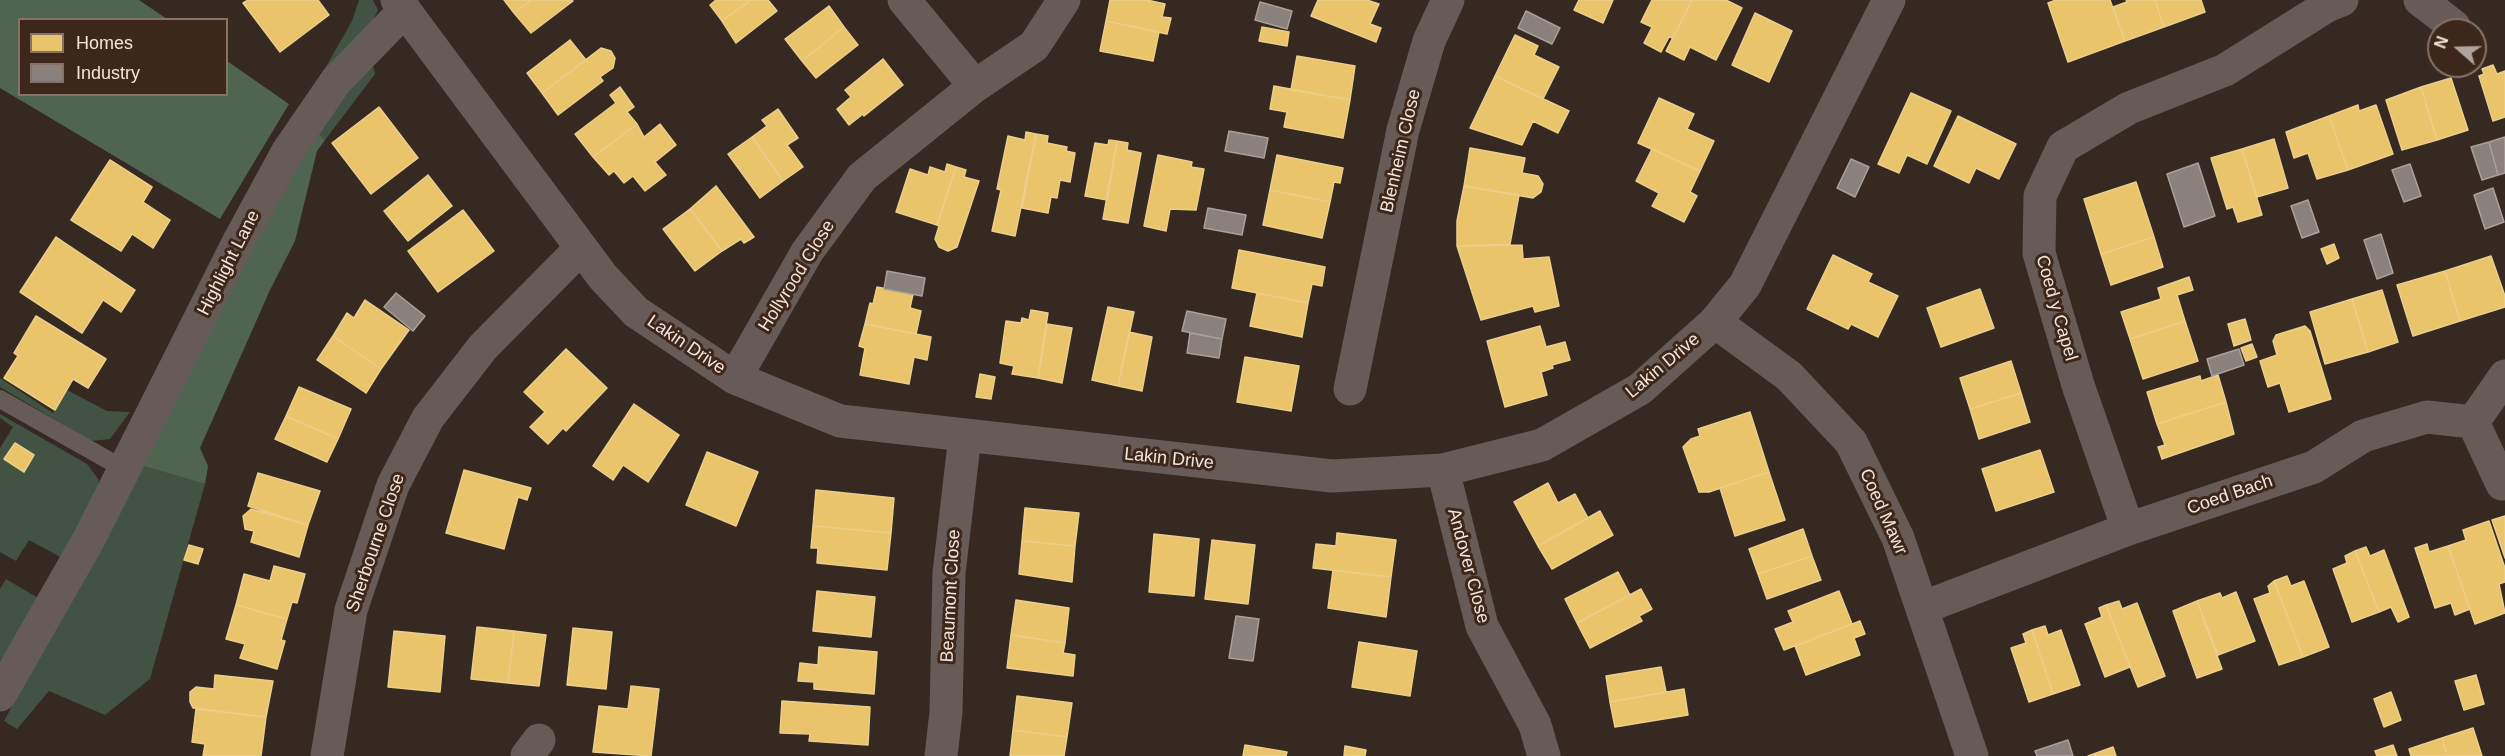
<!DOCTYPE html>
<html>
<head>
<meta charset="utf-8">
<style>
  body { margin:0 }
  #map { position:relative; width:2505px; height:756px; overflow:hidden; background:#352922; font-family:Helvetica,sans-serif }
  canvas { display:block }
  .legend { position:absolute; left:18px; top:18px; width:210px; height:78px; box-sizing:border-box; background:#3d271a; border:2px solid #867368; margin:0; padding:8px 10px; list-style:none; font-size:18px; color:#f3e4dc }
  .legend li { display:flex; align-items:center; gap:12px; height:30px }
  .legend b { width:30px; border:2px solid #867368 }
  .north { position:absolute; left:2427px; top:18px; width:60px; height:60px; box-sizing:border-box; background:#3d271a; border:2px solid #867368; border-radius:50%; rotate:290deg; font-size:16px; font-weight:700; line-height:24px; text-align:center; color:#f3e4dc }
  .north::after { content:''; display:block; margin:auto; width:21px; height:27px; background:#b0a39b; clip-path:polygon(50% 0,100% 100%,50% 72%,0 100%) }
</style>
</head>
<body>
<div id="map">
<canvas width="2505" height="756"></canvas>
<ul class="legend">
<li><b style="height:16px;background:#e9c46a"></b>Homes</li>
<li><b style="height:16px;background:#8a817c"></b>Industry</li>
</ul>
<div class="north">N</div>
</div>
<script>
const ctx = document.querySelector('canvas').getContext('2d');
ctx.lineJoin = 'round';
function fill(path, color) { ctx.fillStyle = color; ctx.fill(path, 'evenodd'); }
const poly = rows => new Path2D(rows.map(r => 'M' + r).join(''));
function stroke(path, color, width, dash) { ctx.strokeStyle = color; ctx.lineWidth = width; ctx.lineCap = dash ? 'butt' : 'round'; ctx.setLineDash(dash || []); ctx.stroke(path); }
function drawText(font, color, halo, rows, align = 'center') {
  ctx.font = font + ' Helvetica,sans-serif'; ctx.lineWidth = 6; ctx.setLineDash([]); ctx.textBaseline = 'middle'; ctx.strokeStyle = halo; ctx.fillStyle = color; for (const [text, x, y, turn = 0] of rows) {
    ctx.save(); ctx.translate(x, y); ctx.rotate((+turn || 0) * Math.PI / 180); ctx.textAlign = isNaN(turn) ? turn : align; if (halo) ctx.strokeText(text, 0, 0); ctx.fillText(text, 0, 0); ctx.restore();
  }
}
fill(poly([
  [359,0,373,0,378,10,371,24,319,79,352,21],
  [372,62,375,74,325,140,313,128],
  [0,378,53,413,67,390,107,411,130,412,110,439,91,441,0,387],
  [0,414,87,464,99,480,96,495,62,558,29,540,16,561,0,552,0,448,13,427,0,418],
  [143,466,205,484,150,679,105,715,49,691,17,729,4,721],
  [6,579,38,598,0,662,0,589]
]), '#425344');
fill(poly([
  [0,0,139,0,167,19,20,20,20,94,226,94,227,61,289,104,220,219,0,88],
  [313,128,325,140,317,151,295,241,270,290,200,448,208,466,205,484,143,466]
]), '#4f6552');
const homes = poly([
  [248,0,318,0,329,15,280,52,243,3,248,0],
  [504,0,531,0,514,13,504,0],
  [531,0,572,0,573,1,531,33,514,13,531,0],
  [716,0,751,0,722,21,710,5,716,0],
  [751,0,768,0,777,11,736,43,722,21,751,0],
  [1110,0,1147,0,1165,4,1162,17,1171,18,1167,34,1106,21,1110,0],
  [1318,0,1367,0,1379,4,1370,24,1381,28,1376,42,1311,16,1318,0],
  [1579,0,1613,0,1603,23,1574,10,1579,0],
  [1652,0,1692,0,1673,38,1669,37,1661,52,1644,43,1652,27,1641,22,1652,0],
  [1692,0,1726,0,1742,8,1716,60,1690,47,1684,60,1666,51,1692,0],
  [2056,0,2110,0,2125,41,2068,62,2048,3,2056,0],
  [2126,0,2155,0,2164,27,2125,41,2113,7,2127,2,2126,0],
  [2155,0,2201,0,2205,12,2164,27,2155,0],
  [829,6,844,27,802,61,785,39,829,6],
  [1755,13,1792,31,1769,82,1732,65,1755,13],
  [1106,21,1159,32,1153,61,1100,51,1106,21],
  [844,27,858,45,816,78,802,61,844,27],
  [1262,27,1289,32,1287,46,1259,41,1262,27],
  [1515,35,1538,46,1534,55,1559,67,1543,99,1495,76,1515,35],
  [570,40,586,60,542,93,527,73,570,40],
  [601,48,611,51,615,58,613,68,600,77,603,81,558,115,542,93,601,48],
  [1297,56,1355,66,1350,100,1291,90,1297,56],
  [883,59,903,85,864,116,863,114,849,125,837,109,851,97,845,90,883,59],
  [2493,65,2497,74,2505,71,2505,117,2493,121,2479,76,2484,74,2482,69,2493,65],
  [1495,76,1569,111,1558,133,1533,121,1522,145,1470,128,1495,76],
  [2451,78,2468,130,2437,140,2421,87,2451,78],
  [1274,86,1350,100,1343,138,1284,127,1287,112,1270,109,1274,86],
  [620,87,634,107,627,112,637,124,593,157,575,134,616,103,610,95,620,87],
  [2421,87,2437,140,2402,150,2386,100,2421,87],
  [1911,93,1951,111,1927,164,1907,155,1899,173,1878,164,1911,93],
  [1659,98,1694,114,1687,129,1714,141,1700,171,1638,143,1659,98],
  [2358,105,2359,111,2376,105,2393,154,2348,170,2329,116,2358,105],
  [379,107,418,158,371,194,332,143,379,107],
  [778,109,798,138,787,145,803,167,783,181,752,137,767,126,762,120,778,109],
  [1958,116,2016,144,1999,179,1976,168,1969,183,1934,166,1958,116],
  [2329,116,2348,170,2317,179,2308,153,2294,158,2286,132,2329,116],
  [637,124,644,137,660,124,676,145,655,162,666,175,645,191,633,176,624,183,614,171,609,175,593,157,637,124],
  [1026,132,1036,134,1015,236,992,231,1001,190,997,189,1008,136,1025,140,1026,132],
  [1036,134,1048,136,1047,143,1067,147,1066,151,1075,153,1070,182,1060,180,1057,198,1051,197,1048,213,1022,208,1036,134],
  [752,137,783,181,760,198,728,154,752,137],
  [2274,139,2288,188,2257,197,2242,149,2274,139],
  [1109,140,1117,141,1107,200,1085,196,1095,143,1108,145,1109,140],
  [1117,141,1128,143,1127,150,1141,153,1128,223,1103,219,1117,141],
  [1470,148,1525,158,1522,173,1538,176,1543,184,1541,192,1533,198,1464,186,1470,148],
  [1652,149,1700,171,1690,192,1697,196,1684,222,1652,206,1659,193,1636,181,1652,149],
  [2242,149,2262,215,2238,222,2233,207,2227,209,2211,158,2242,149],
  [1158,155,1192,162,1191,167,1204,169,1196,210,1170,209,1166,231,1144,226,1158,155],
  [1277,155,1343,168,1340,183,1334,182,1330,202,1270,190,1277,155],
  [110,160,152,187,143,202,170,220,153,248,132,234,121,251,71,220,110,160],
  [947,164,956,167,937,225,896,212,910,169,928,175,930,167,945,172,947,164],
  [956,167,966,170,964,177,979,181,957,247,948,251,939,247,935,239,939,226,937,225,956,167],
  [428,175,452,206,408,241,384,211,428,175],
  [2136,182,2154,237,2101,254,2084,199,2136,182],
  [716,186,754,237,744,243,741,239,722,251,690,209,716,186],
  [1464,186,1519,195,1510,244,1457,246,1457,221,1464,186],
  [1270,190,1330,202,1322,238,1263,225,1270,190],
  [690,209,722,251,695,271,663,229,690,209],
  [463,210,494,251,438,292,408,251,463,210],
  [56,237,135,290,121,312,103,300,82,333,20,292,56,237],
  [2154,237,2163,267,2111,285,2101,254,2154,237],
  [2334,244,2339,258,2327,264,2321,249,2334,244],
  [1522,245,1523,259,1549,257,1559,306,1535,312,1533,306,1481,320,1457,246,1522,245],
  [1239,250,1325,267,1322,286,1312,284,1308,303,1232,288,1239,250],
  [1833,255,1872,274,1868,282,1898,296,1878,337,1851,324,1848,329,1807,309,1833,255],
  [2491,256,2505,296,2505,307,2460,321,2445,271,2491,256],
  [2445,271,2460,321,2413,336,2397,285,2445,271],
  [2189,277,2193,290,2177,295,2185,321,2130,339,2121,312,2161,299,2158,288,2189,277],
  [877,287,913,294,910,308,921,311,916,334,865,324,870,303,873,304,877,287],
  [1980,289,1994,328,1941,347,1927,308,1980,289],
  [2382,290,2398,342,2368,352,2352,299,2382,290],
  [1257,293,1308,303,1302,337,1250,326,1257,293],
  [2352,299,2368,352,2325,364,2310,312,2352,299],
  [365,300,409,330,381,369,333,336,347,313,354,318,365,300],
  [1108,307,1134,312,1118,386,1092,380,1108,307],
  [1031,310,1048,313,1038,378,1012,374,1014,366,1000,363,1006,321,1021,323,1022,318,1029,320,1031,310],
  [36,316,106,359,88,388,73,379,55,410,4,378,18,356,14,353,36,316],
  [2245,319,2251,340,2234,346,2228,324,2245,319],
  [2185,321,2198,361,2143,379,2130,339,2185,321],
  [865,324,931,337,927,360,914,357,909,384,860,375,865,348,859,346,865,324],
  [1047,324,1072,328,1062,383,1038,378,1047,324],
  [1540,326,1546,347,1565,342,1570,360,1552,365,1553,368,1541,372,1547,395,1505,407,1487,341,1540,326],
  [2305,326,2310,331,2331,399,2289,412,2280,383,2268,387,2260,361,2277,355,2273,341,2276,335,2305,326],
  [1129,332,1152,337,1142,391,1118,386,1129,332],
  [333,336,381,369,366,393,317,360,333,336],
  [2252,344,2257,357,2246,361,2241,348,2252,344],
  [566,349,607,388,566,431,563,428,548,444,530,427,545,412,524,392,566,349],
  [1245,357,1299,366,1291,411,1237,402,1245,357],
  [2011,361,2021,393,1970,409,1960,378,2011,361],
  [980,374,995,377,991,399,976,397,980,374],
  [2218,375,2226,402,2157,424,2147,392,2200,376,2201,381,2218,375],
  [299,387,351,409,338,439,286,416,299,387],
  [2021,393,2030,422,1979,439,1970,409,2021,393],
  [2226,402,2234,434,2162,459,2158,447,2165,445,2157,424,2226,402],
  [634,404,679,435,648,482,623,465,613,480,593,466,634,404],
  [1750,412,1769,472,1709,492,1699,492,1683,447,1691,439,1700,436,1698,429,1750,412],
  [286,416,338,439,327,462,275,439,286,416],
  [15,443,34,455,24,472,4,459,15,443],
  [2040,450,2054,492,1996,511,1982,469,2040,450],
  [707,452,758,472,736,526,686,505,707,452],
  [464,470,531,488,527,500,518,497,504,549,446,533,464,470],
  [1769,472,1785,520,1735,536,1720,488,1769,472],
  [258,473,320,491,308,525,248,506,258,473],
  [1548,483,1558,503,1575,494,1588,518,1538,546,1514,502,1548,483],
  [816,490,894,498,891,533,813,526,816,490],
  [1025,508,1079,513,1075,546,1022,541,1025,508],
  [251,509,308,525,299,557,251,542,254,531,245,529,243,516,251,509],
  [1600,511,1613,535,1552,569,1538,546,1600,511],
  [2505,516,2505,558,2492,520,2505,516],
  [2489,521,2505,568,2505,582,2499,584,2505,613,2475,624,2448,546,2466,540,2463,530,2489,521],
  [813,526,891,533,887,570,817,563,818,548,811,548,813,526],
  [1803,529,1812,556,1758,574,1749,549,1803,529],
  [1337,533,1396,540,1391,577,1313,568,1316,544,1336,546,1337,533],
  [1154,534,1199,539,1194,596,1149,592,1154,534],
  [1212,540,1255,545,1248,604,1205,599,1212,540],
  [1022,541,1075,546,1072,582,1019,574,1022,541],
  [2427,544,2429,552,2448,546,2470,609,2455,615,2451,603,2435,608,2415,548,2427,544],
  [189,545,203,549,198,564,184,560,189,545],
  [2366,547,2370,556,2384,550,2409,617,2398,622,2391,607,2379,612,2355,551,2366,547],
  [2355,551,2379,612,2352,622,2333,569,2347,563,2345,556,2355,551],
  [1812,556,1821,580,1767,599,1758,574,1812,556],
  [274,566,305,574,297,603,292,602,287,619,236,605,244,574,270,581,274,566],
  [1333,570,1391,577,1386,617,1328,608,1333,570],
  [1618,572,1630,595,1577,623,1565,599,1618,572],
  [2287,576,2291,586,2304,581,2329,647,2303,657,2274,581,2287,576],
  [2274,581,2303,657,2279,665,2254,599,2270,593,2268,586,2274,581],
  [1641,589,1652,609,1639,616,1642,621,1590,648,1577,623,1641,589],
  [817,591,875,597,871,637,813,631,817,591],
  [1839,591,1852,624,1784,650,1775,629,1793,622,1788,611,1839,591],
  [2236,592,2255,641,2218,655,2197,601,2220,593,2222,598,2236,592],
  [1016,600,1069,608,1065,643,1011,635,1016,600],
  [2119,601,2122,609,2137,603,2165,676,2138,687,2106,605,2119,601],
  [2197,601,2222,669,2197,678,2173,611,2197,601],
  [236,605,287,619,281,640,285,641,277,669,240,658,245,644,226,639,236,605],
  [2106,605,2130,667,2105,677,2085,624,2102,617,2099,608,2106,605],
  [1860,621,1865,634,1854,638,1860,655,1806,675,1795,646,1860,621],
  [2045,626,2048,635,2061,630,2080,685,2053,694,2032,630,2045,626],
  [477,627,514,631,508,683,471,679,477,627],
  [573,628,612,632,606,689,567,685,573,628],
  [2032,630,2053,694,2029,702,2011,648,2026,643,2023,634,2032,630],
  [394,631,445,636,440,692,388,687,394,631],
  [514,631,546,635,539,686,508,683,514,631],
  [1011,635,1065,643,1063,653,1075,655,1073,676,1007,668,1011,635],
  [1359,642,1417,651,1410,696,1352,687,1359,642],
  [819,647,877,652,874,694,814,689,814,682,798,681,800,663,818,665,819,647],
  [1661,667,1666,692,1610,702,1606,676,1661,667],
  [215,675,273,681,266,717,193,708,190,702,190,692,196,687,214,689,215,675],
  [2476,675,2484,704,2464,710,2455,681,2476,675],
  [631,686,659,689,651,756,593,752,599,706,628,709,631,686],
  [1684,689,1688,715,1615,727,1610,702,1684,689],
  [2391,692,2401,720,2384,727,2374,699,2391,692],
  [1017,696,1072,703,1067,737,1013,730,1017,696],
  [782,701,870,707,868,745,809,741,810,734,780,733,782,701],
  [196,709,266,717,261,756,203,756,205,744,192,742,196,709],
  [2473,728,2482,756,2447,756,2442,738,2473,728],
  [1013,730,1067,737,1064,756,1010,756,1013,730],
  [2442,738,2447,756,2411,756,2409,749,2442,738],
  [1245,745,1287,752,1286,756,1243,756,1245,745],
  [2393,745,2397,756,2377,756,2375,751,2393,745],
  [1345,746,1366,750,1365,756,1344,756,1345,746],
  [2113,747,2116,756,2088,756,2113,747]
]);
fill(homes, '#e9c46a');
stroke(homes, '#ecce8c', 1.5);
const industry = poly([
  [1260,2,1292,11,1287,29,1255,20,1260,2],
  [1526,11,1560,28,1552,44,1518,28,1526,11],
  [1229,131,1268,138,1264,158,1225,151,1229,131],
  [2505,137,2505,173,2498,175,2489,142,2505,137],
  [2489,142,2498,175,2482,180,2471,147,2489,142],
  [1851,159,1869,167,1855,197,1837,188,1851,159],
  [2198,163,2215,216,2184,227,2167,174,2198,163],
  [2410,164,2421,196,2404,202,2392,170,2410,164],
  [2493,188,2504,222,2485,229,2474,195,2493,188],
  [2308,200,2319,232,2302,238,2291,206,2308,200],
  [1208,208,1246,215,1242,235,1204,228,1208,208],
  [2381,234,2393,273,2377,279,2364,240,2381,234],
  [887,271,925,278,922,296,884,289,887,271],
  [396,293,425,316,413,331,384,307,396,293],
  [1187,311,1226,319,1222,339,1182,331,1187,311],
  [1190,333,1222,339,1219,358,1187,353,1190,333],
  [2239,349,2244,365,2212,376,2207,359,2239,349],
  [1236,616,1259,619,1253,661,1229,658,1236,616],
  [2068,740,2073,756,2037,756,2035,751,2068,740]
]);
fill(industry, '#8a817c');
stroke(industry, '#aa9f99', 1.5);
stroke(poly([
  [0,399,124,469]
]), '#675b58', 18);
stroke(poly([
  [397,0,603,277,636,312,735,378,840,421,1332,476,1443,470,1542,445,1640,389,1715,322,1745,285,1889,0],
  [904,0,975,86],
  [2420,0,2454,26],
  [1715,322,1789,376,1851,442,1898,538,1972,756],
  [735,378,807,252,862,177,975,86,1034,46,1064,0],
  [1350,389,1403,130,1429,41,1448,0],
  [2473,422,2505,376],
  [1443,470,1482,626,1535,725,1544,756],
  [2128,529,2078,385,2039,253,2040,196,2063,147,2129,108,2225,70,2327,6,2342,0],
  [1922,608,2128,529,2314,467,2363,436,2427,417,2473,422,2502,484],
  [0,695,89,539,238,243,288,151,336,81,405,10],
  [327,756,351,610,393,485,428,418,483,347,580,249],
  [527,756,539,740],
  [941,756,946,712,949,573,965,436]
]), '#675b58', 33);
drawText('18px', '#f3e4dc', '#3d271a', [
  ["Blenheim Close",1401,151,-77],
  ["Highlight Lane",229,263,-63],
  ["Hollyrood Close",797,276,-58],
  ["Coed y Capel",2056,308,74],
  ["Lakin Drive",686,345,34],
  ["Lakin Drive",1663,366,-40],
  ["Lakin Drive",1169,459,6],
  ["Coed Bach",2230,495,-19],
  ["Coed Mawr",1883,512,66],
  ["Sherbourne Close",376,543,-71],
  ["Andover Close",1468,566,75],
  ["Beaumont Close",951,596,-87]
]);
</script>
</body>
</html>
